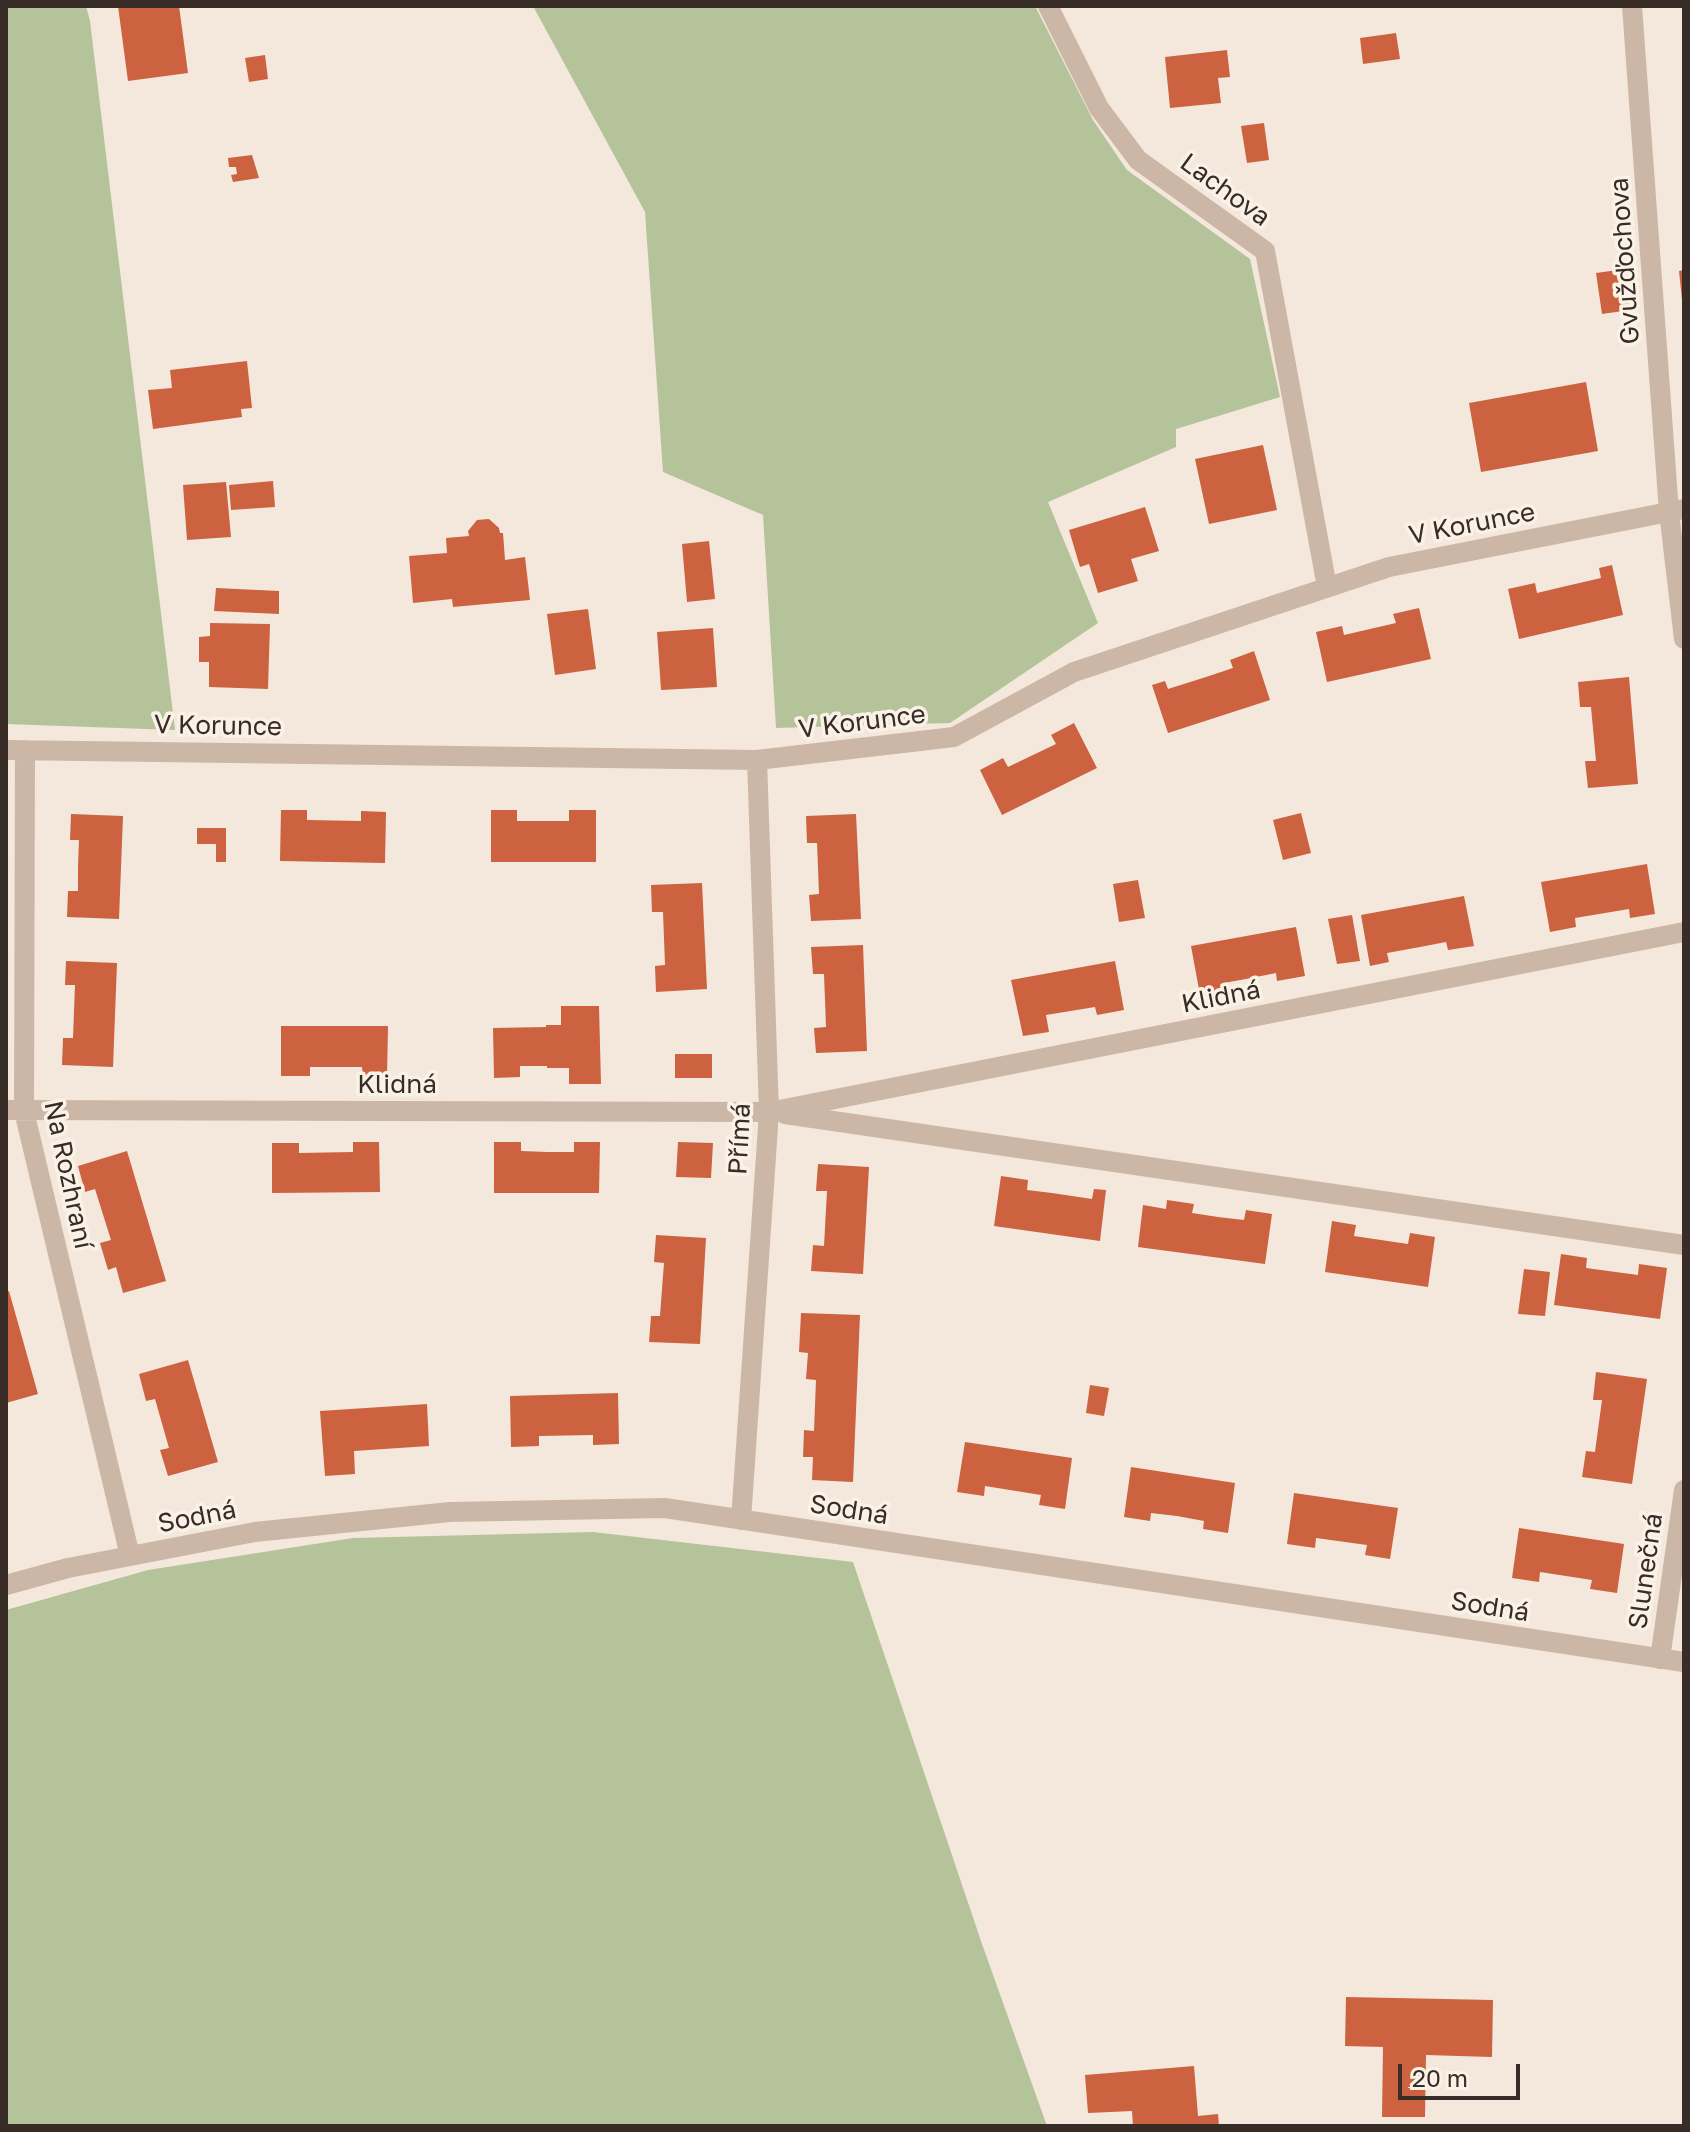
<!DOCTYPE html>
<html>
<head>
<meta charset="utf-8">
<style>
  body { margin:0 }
  #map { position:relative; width:1690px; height:2132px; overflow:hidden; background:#f3e8db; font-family:"Golos Text",sans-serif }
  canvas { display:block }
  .frame { position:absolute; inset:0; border:8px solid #382c27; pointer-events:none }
  .scale { position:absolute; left:1398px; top:2064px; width:122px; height:36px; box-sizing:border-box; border:4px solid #382c27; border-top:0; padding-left:10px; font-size:24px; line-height:28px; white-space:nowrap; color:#382c27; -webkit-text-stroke:6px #faf2e7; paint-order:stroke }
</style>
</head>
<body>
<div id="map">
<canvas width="1690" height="2132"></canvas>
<div class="frame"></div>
<div class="scale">20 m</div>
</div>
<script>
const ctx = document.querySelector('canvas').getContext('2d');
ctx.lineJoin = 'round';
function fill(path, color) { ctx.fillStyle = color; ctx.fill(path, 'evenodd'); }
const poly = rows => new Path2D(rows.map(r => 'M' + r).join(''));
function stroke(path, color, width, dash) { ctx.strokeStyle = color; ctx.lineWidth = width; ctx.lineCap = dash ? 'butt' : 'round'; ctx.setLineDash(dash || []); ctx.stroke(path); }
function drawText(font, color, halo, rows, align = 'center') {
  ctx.font = font + ' "Golos Text",sans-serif'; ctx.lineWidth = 7; ctx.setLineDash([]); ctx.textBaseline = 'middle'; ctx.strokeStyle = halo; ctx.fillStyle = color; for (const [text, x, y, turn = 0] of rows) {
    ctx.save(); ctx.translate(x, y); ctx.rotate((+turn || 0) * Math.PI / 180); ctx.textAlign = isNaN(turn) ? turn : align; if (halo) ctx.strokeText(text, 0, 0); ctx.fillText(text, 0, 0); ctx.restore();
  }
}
fill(poly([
  [6,6,86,6,90,21,175,730,6,724],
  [533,6,1035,6,1093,120,1127,170,1250,259,1280,397,1176,429,1176,447,1048,502,1098,623,950,723,776,728,763,515,663,472,645,212],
  [593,1532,853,1562,982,1944,1047,2126,6,2126,6,1610,148,1570,353,1538]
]), '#b5c39a');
fill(poly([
  [118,6,179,6,188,73,128,81],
  [1396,33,1400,59,1363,64,1360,38],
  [1227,50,1230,77,1218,78,1221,103,1170,108,1165,57],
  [265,55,268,79,249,82,245,58],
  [1264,123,1269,160,1247,163,1241,126],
  [252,155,259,178,233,182,231,175,237,174,236,167,229,167,228,158],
  [1625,269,1630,310,1602,314,1596,273],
  [1684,270,1684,300,1682,300,1679,271],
  [247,361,252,408,241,409,242,417,153,429,148,390,172,388,170,370],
  [1586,382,1598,451,1481,472,1469,403],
  [1263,445,1277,510,1209,524,1195,459],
  [273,481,275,507,231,510,229,485],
  [226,482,231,537,187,540,183,485],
  [1145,507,1159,551,1131,559,1138,581,1098,593,1089,564,1080,567,1069,530],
  [489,519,499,528,500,533,503,533,505,560,525,557,530,600,453,607,452,599,413,603,409,556,447,553,446,538,469,536,468,531,477,520],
  [709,541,715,599,687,602,682,544],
  [1612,565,1623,615,1519,639,1508,589,1535,583,1537,593,1562,587,1601,578,1599,568],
  [216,588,279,591,279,614,214,611],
  [1419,608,1431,659,1327,682,1316,632,1342,626,1344,635,1396,623,1393,614],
  [588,609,596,669,555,675,547,614],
  [210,623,270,624,268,689,209,687,209,662,199,662,199,637,210,636],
  [713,628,717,687,661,690,657,632],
  [1254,651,1270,700,1168,733,1152,685,1165,681,1168,689,1206,677,1233,668,1230,660],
  [1629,677,1638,784,1588,788,1585,761,1596,761,1591,707,1580,707,1578,682],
  [1074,723,1097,768,1002,815,980,770,1003,758,1008,767,1056,744,1051,735],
  [281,810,307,810,307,820,361,821,361,811,386,812,385,863,280,861],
  [491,810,517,810,517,821,569,821,569,810,596,810,596,862,491,862],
  [1301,813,1311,853,1283,860,1273,820],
  [71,814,123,816,119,919,67,917,68,891,78,891,78,866,79,840,70,840],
  [856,814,861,919,811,921,809,895,819,894,818,868,817,843,807,843,806,816],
  [197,828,226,828,226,862,216,862,216,844,197,844],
  [1647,864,1655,914,1630,918,1629,909,1575,918,1576,927,1550,932,1541,882],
  [1138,880,1145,918,1119,922,1113,884],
  [702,883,707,989,656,992,655,966,665,965,663,912,652,912,651,885],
  [1464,896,1474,946,1448,950,1446,942,1420,947,1387,953,1389,962,1370,966,1361,915],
  [1352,915,1360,961,1337,964,1328,919],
  [1296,927,1305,976,1277,981,1276,973,1251,978,1224,983,1225,991,1200,995,1191,946],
  [863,945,867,1051,816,1053,814,1028,826,1027,824,974,813,974,811,947],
  [66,961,117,963,113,1067,62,1065,63,1038,73,1038,75,985,65,985],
  [1115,961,1124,1010,1097,1015,1095,1007,1046,1015,1049,1032,1023,1036,1011,980],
  [561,1006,599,1006,601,1084,569,1084,569,1068,547,1068,547,1066,520,1066,520,1077,494,1078,493,1028,546,1027,546,1025,561,1025],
  [281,1026,388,1026,387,1077,363,1077,362,1067,310,1067,310,1076,281,1076],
  [675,1054,712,1054,712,1078,675,1078],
  [353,1142,379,1142,380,1192,272,1193,272,1143,299,1143,299,1153,353,1152],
  [494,1142,521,1142,521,1151,547,1152,574,1152,574,1142,600,1142,599,1193,494,1193],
  [678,1142,713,1143,711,1178,676,1177],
  [127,1151,166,1281,123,1293,116,1267,108,1270,100,1243,111,1240,95,1189,85,1192,78,1166],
  [818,1164,869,1167,863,1274,811,1271,813,1245,824,1246,827,1191,816,1191],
  [1001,1176,1028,1180,1027,1190,1052,1193,1092,1199,1094,1189,1106,1190,1100,1241,994,1226],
  [1167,1200,1194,1204,1192,1213,1218,1217,1244,1220,1246,1210,1272,1214,1265,1264,1138,1247,1143,1205,1166,1209],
  [1332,1221,1356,1225,1354,1236,1408,1244,1410,1233,1435,1237,1428,1287,1325,1272],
  [656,1235,706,1238,700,1344,649,1342,651,1316,660,1316,662,1289,664,1263,654,1262],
  [1561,1254,1587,1258,1586,1268,1638,1275,1639,1264,1667,1268,1660,1319,1554,1305],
  [1524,1269,1550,1272,1545,1316,1518,1314],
  [9,1291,38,1394,6,1403,6,1292],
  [801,1313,860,1315,853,1482,812,1480,813,1457,803,1457,804,1430,814,1431,816,1380,806,1379,808,1353,799,1352],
  [188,1360,218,1462,168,1476,160,1450,169,1448,155,1399,146,1401,139,1374],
  [1596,1372,1647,1379,1632,1484,1582,1477,1586,1451,1595,1452,1602,1400,1593,1400],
  [1090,1385,1109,1388,1104,1416,1086,1413],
  [618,1393,619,1444,593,1445,593,1435,539,1436,539,1446,511,1447,510,1396],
  [427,1404,429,1446,354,1451,355,1474,325,1476,320,1411],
  [965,1442,1072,1458,1065,1509,1039,1505,1041,1495,985,1486,984,1496,957,1492],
  [1131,1467,1235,1483,1228,1533,1203,1529,1204,1521,1177,1516,1151,1513,1150,1521,1124,1517],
  [1294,1493,1398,1508,1390,1559,1365,1555,1367,1545,1316,1538,1315,1548,1287,1544],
  [1519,1528,1624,1544,1617,1593,1590,1589,1592,1580,1540,1572,1539,1582,1512,1578],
  [1346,1997,1493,2000,1492,2057,1426,2055,1425,2117,1382,2117,1383,2047,1345,2046],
  [1194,2066,1198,2116,1218,2114,1219,2126,1133,2126,1132,2111,1088,2113,1085,2075]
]), '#cc6240');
stroke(poly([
  [1048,6,1099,108,1138,160,1265,251,1327,587],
  [1632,6,1669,512,1684,639],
  [6,750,757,760,954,737,1074,672,1389,567,1684,509],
  [25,750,24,1111,130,1556],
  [6,1110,769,1112,1684,932],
  [785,1114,1684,1245],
  [741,1520,769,1112,757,760],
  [6,1585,68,1568,255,1532,450,1512,665,1508,1684,1662],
  [1660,1659,1684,1490]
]), '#ccb7a6', 20);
drawText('26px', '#382c27', '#faf2e7', [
  ["Lachova",1225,190,36],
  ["Gvužďochova",1625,261,-94],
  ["V Korunce",1472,524,-11],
  ["V Korunce",862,722,-7],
  ["V Korunce",218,726,1],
  ["Klidná",1221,997,-11],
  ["Klidná",397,1085],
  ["Přímá",740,1139,-87],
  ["Na Rozhraní",68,1175,78],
  ["Sodná",849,1510,9],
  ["Sodná",197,1517,-11],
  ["Slunečná",1646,1571,-82],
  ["Sodná",1490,1607,9]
]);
</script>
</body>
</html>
